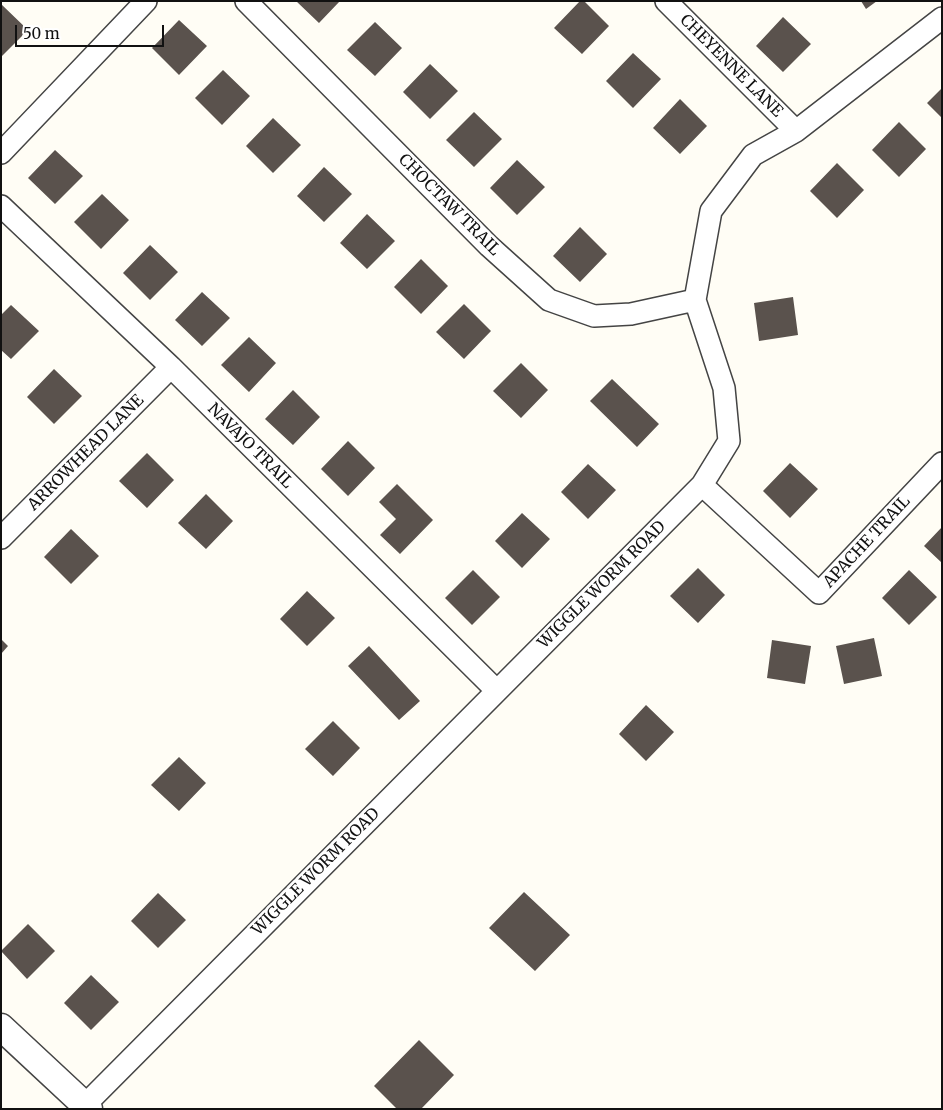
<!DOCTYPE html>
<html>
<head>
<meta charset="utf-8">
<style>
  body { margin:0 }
  #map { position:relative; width:943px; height:1110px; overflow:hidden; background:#fffdf5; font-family:Merriweather,serif }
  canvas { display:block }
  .frame { position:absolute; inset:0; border:2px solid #111; pointer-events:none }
  .scale { position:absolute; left:15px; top:25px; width:149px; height:22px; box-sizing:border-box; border:2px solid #111; border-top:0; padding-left:6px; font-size:15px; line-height:18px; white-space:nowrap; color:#111; -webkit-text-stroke:4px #fff; paint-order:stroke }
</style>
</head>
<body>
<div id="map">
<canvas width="943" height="1110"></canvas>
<div class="frame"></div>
<div class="scale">50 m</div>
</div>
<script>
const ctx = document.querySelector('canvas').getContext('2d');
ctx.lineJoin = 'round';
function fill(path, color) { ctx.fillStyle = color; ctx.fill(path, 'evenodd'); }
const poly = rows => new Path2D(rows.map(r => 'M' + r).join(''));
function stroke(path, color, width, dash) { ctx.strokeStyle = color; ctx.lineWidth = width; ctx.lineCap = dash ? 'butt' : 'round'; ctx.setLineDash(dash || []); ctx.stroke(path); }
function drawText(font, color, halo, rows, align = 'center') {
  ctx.font = font + ' Merriweather,serif'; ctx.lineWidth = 5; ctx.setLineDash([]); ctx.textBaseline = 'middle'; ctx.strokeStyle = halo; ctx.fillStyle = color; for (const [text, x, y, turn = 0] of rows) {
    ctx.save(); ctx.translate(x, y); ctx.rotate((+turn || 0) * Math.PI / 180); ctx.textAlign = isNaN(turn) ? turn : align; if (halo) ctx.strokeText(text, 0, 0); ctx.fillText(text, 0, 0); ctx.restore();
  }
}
fill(poly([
  [296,1,340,1,319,23],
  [580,1,584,1,609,26,582,54,554,28],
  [861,1,877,1,866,9],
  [1,4,28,30,1,57],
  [783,17,811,44,783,72,756,46],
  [179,20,207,46,179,75,152,48],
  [375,22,402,48,375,76,347,50],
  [633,53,661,79,633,108,606,81],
  [430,64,458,91,430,119,403,92],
  [223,70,250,96,222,125,195,98],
  [942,88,942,118,927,103],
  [680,99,707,126,680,154,653,128],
  [474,112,502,139,474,167,446,140],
  [273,118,301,145,273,173,246,146],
  [899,122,926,149,899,177,872,150],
  [55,150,83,176,55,204,28,178],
  [517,160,545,187,517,215,490,188],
  [837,163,864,190,837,218,810,191],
  [324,167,352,194,324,222,297,196],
  [102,194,129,220,101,249,74,222],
  [367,214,395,241,367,269,340,243],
  [580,227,607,254,580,282,553,256],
  [150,245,178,272,150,300,123,273],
  [421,259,448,286,421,314,394,287],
  [202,292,230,318,202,346,175,320],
  [793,297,798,335,759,341,754,303],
  [464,304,491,331,464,359,436,332],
  [11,305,39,331,11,359,1,350,1,315],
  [249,337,276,363,249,392,221,365],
  [521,363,548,390,521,418,493,391],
  [54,369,82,396,54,424,27,397],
  [612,379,659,424,637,447,590,401],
  [293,390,320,417,293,445,265,419],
  [348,441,375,468,348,496,321,469],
  [147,453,174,480,147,508,119,481],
  [790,463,818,489,790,518,763,491],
  [588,464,616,490,588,519,561,492],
  [397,484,433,520,400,554,380,535,396,519,379,502],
  [206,494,233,521,206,549,178,523],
  [522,513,550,539,522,568,495,541],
  [942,527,942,563,924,546],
  [71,529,99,556,71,584,44,557],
  [698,568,725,595,698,623,670,596],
  [473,570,500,597,472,625,445,598],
  [909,570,937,597,909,625,882,598],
  [307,591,335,618,307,646,280,619],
  [874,638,882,676,844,684,836,646],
  [1,639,8,646,1,654],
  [772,640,811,646,805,684,767,678],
  [369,646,420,701,399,720,348,666],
  [646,705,674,732,646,761,619,734],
  [333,721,360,748,333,776,305,749],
  [179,757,206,783,179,811,151,785],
  [524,892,570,935,535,971,489,928],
  [158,893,186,920,158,948,131,921],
  [28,924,55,951,27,979,1,951],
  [91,975,119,1002,91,1030,64,1003],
  [419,1040,454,1075,421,1109,397,1109,374,1086]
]), '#5a524d');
const minor = poly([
  [246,1,489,246,549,300,594,316,631,314,695,300],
  [666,1,796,131],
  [1,153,146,1],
  [1,206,171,367,496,690],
  [702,485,819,593,942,463],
  [1,538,171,367],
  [85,1105,702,485,729,441,724,388,695,300,711,211,753,155,796,131,942,18]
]);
const tertiary = poly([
  [1,1027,89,1109]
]);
stroke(minor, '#444', 24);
stroke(tertiary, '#444', 29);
stroke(minor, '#fff', 21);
stroke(tertiary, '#fff', 26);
drawText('16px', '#111', '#fff', [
  ["CHEYENNE LANE",731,66,45],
  ["CHOCTAW TRAIL",449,205,45],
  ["NAVAJO TRAIL",250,446,45],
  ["ARROWHEAD LANE",86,453,-45],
  ["APACHE TRAIL",867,542,-47],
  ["WIGGLE WORM ROAD",602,585,-45],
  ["WIGGLE WORM ROAD",316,872,-45]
]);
</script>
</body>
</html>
